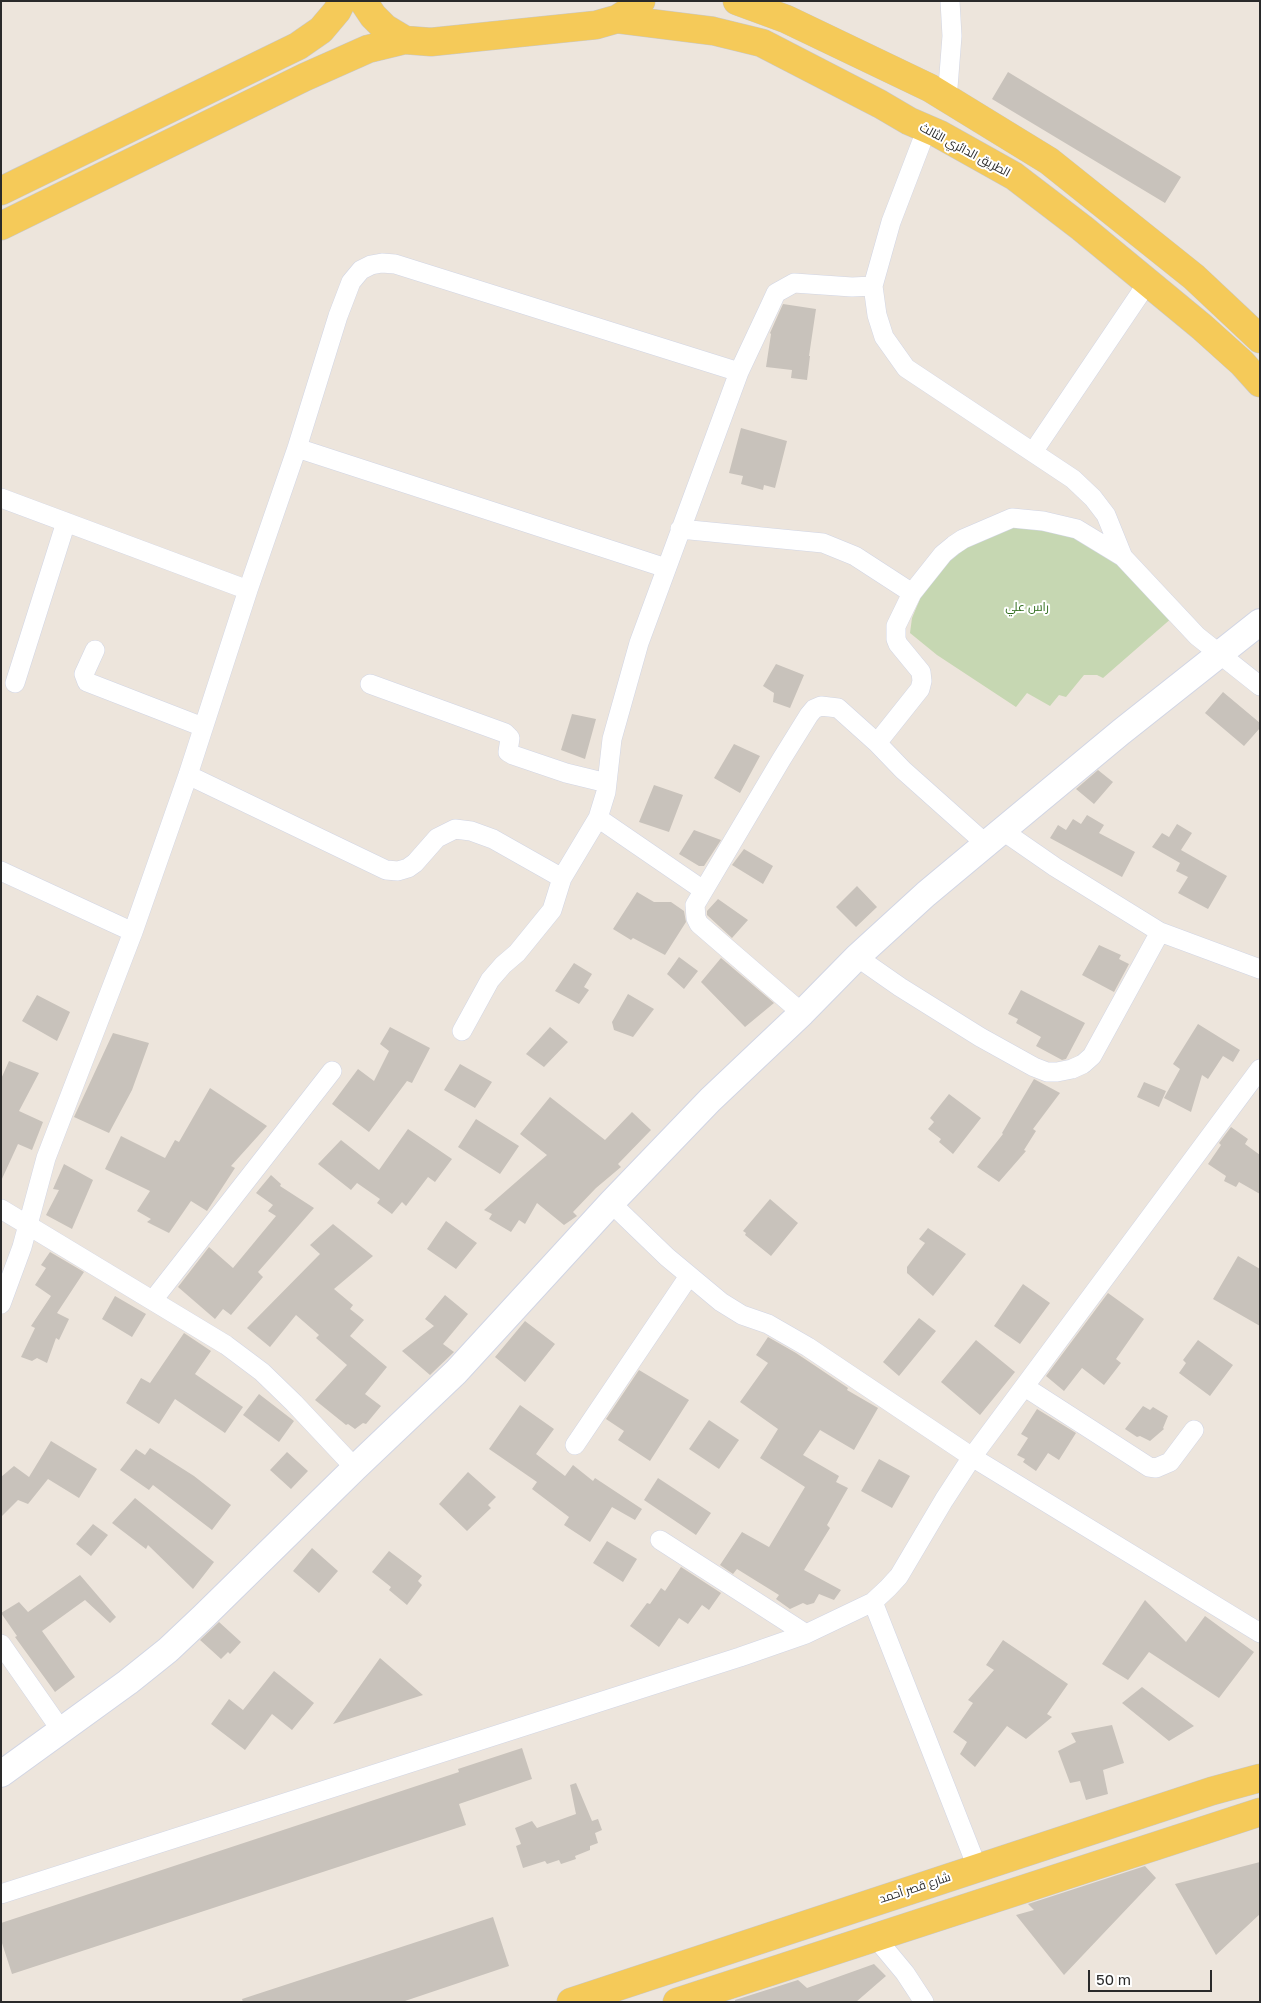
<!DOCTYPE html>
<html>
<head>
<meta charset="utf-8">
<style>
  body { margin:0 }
  #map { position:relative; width:1261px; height:2003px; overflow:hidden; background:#ede5dc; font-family:"Golos Text",sans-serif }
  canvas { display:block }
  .frame { position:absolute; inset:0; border:2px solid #2a2a2a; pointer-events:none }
  .scale { position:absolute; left:1088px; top:1970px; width:124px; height:22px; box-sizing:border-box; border:2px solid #2a2a2a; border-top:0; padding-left:6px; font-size:15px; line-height:18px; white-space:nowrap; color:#2a2a2a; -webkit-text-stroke:4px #fff; paint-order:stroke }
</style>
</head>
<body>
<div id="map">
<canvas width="1261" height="2003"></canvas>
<div class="frame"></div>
<div class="scale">50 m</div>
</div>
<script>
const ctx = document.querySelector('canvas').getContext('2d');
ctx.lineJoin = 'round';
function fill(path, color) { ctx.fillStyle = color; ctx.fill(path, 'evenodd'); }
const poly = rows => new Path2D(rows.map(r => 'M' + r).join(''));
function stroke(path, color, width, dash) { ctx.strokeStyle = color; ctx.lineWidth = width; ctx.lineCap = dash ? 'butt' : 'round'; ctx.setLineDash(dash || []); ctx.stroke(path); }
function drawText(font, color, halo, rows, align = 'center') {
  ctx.font = font + ' "Golos Text",Cairo,sans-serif'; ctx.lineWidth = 4; ctx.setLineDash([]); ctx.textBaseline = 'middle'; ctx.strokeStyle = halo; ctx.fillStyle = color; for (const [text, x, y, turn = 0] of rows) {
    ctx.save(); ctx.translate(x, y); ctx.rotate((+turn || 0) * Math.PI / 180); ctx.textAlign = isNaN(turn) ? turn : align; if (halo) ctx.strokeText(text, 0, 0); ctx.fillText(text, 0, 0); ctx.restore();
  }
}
fill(poly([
  [1039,521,1109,550,1173,617,1103,678,1097,675,1084,675,1066,697,1059,695,1050,706,1027,693,1016,707,937,655,910,633,912,618,922,594,936,570,970,537]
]), '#c6d7b2');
fill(poly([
  [1008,72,1181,177,1165,203,992,99],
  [783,304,816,309,809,356,810,356,807,380,791,378,792,370,766,367,771,334,770,333],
  [741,428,787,441,775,488,764,485,763,490,741,484,743,476,729,473],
  [776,664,804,675,790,708,773,702,774,693,763,686],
  [1223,692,1260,723,1260,728,1244,746,1205,713],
  [572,714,596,719,585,759,561,750],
  [734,744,760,756,740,793,714,778],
  [1098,770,1113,782,1094,804,1076,789],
  [654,785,683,795,669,832,639,822],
  [1087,815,1104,825,1099,833,1135,852,1122,877,1050,838,1058,825,1066,830,1073,819,1081,824],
  [1177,824,1192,833,1181,850,1227,876,1208,909,1178,893,1188,877,1176,871,1180,863,1152,847,1162,833,1169,837],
  [694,830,721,840,704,866,699,866,679,854],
  [744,849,773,866,763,884,732,865],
  [857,886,877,907,856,927,836,907],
  [637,892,654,902,671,902,684,911,686,922,665,955,633,938,631,940,613,929],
  [718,899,748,920,732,938,707,915,707,911],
  [1099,945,1121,955,1119,959,1129,964,1114,992,1082,975],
  [679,957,698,971,684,989,667,974],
  [721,958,774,1003,745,1027,701,982],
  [574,963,592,974,584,987,589,990,579,1004,555,991],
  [1021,990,1085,1023,1066,1059,1062,1060,1036,1046,1041,1037,1016,1023,1018,1019,1008,1014],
  [628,994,654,1009,633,1037,614,1030,612,1022],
  [37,995,70,1012,57,1041,22,1021],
  [1198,1024,1240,1050,1233,1062,1223,1056,1208,1079,1202,1075,1191,1112,1164,1098,1180,1069,1173,1064],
  [390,1027,430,1048,412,1083,407,1081,369,1132,332,1104,358,1069,374,1081,389,1051,380,1044],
  [550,1027,568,1042,544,1067,526,1054],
  [113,1033,149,1043,132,1090,109,1133,74,1117],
  [9,1061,39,1073,19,1111,43,1122,32,1150,18,1144,1,1181,1,1079],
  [460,1064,492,1082,475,1108,444,1090],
  [1034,1079,1060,1093,1033,1129,1036,1131,1024,1150,1026,1151,999,1182,977,1167,1003,1134,1002,1133],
  [1144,1082,1166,1091,1159,1107,1137,1097],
  [210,1088,267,1126,231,1166,235,1168,207,1211,191,1201,169,1233,147,1222,151,1219,137,1211,150,1191,105,1169,121,1136,165,1158,175,1140,179,1142],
  [949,1094,981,1118,953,1154,939,1142,941,1139,928,1129,934,1122,930,1118],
  [550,1097,605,1140,632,1112,651,1130,618,1164,621,1167,596,1188,573,1212,577,1216,564,1225,537,1203,525,1224,519,1220,511,1232,489,1219,492,1214,484,1210,547,1155,520,1134],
  [476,1119,519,1146,500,1174,458,1147],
  [1231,1127,1248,1139,1245,1144,1260,1155,1260,1194,1239,1182,1236,1187,1224,1181,1226,1176,1208,1164,1221,1145,1219,1143],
  [408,1129,452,1159,435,1182,428,1177,406,1206,402,1202,392,1214,377,1203,380,1199,357,1183,351,1190,318,1164,341,1140,379,1170],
  [64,1164,93,1180,72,1229,46,1215,59,1190,53,1189],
  [271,1175,281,1184,280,1186,314,1208,258,1272,263,1277,231,1315,223,1309,215,1319,178,1287,209,1247,233,1268,276,1216,268,1211,273,1205,256,1193],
  [770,1199,798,1223,771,1256,745,1235,746,1233,743,1231],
  [446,1221,477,1243,456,1269,427,1249],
  [333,1224,373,1256,334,1289,353,1305,350,1309,364,1320,350,1336,387,1367,365,1394,381,1406,366,1424,363,1423,355,1429,348,1424,346,1425,315,1400,347,1365,316,1338,319,1335,296,1315,270,1347,247,1328,320,1254,310,1245],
  [928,1228,966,1254,933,1296,907,1273,907,1267,925,1243,919,1239],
  [50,1252,84,1272,57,1313,69,1319,59,1340,56,1338,47,1363,37,1358,32,1361,21,1357,35,1328,31,1326,51,1296,35,1285,46,1268,41,1265],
  [1238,1256,1260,1269,1260,1326,1213,1299],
  [1023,1284,1050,1303,1020,1344,994,1326],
  [1108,1293,1144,1319,1116,1359,1121,1363,1104,1385,1082,1368,1064,1391,1046,1376],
  [445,1295,468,1314,443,1344,454,1352,430,1375,402,1351,434,1326,425,1319],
  [115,1296,146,1314,132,1337,102,1319],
  [919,1318,936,1331,899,1376,883,1362],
  [525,1321,555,1344,525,1382,495,1357],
  [184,1333,211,1351,195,1374,243,1407,225,1433,175,1399,159,1424,126,1403,141,1378,150,1383],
  [768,1337,796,1353,848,1388,847,1390,878,1408,854,1450,820,1430,803,1455,839,1476,836,1482,848,1488,827,1525,830,1528,804,1570,841,1590,834,1600,819,1594,814,1603,807,1605,803,1603,790,1609,776,1599,779,1595,737,1569,733,1574,720,1565,742,1532,769,1547,805,1487,760,1458,778,1429,740,1402,768,1363,756,1355],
  [976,1340,1015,1372,980,1415,941,1382],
  [1198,1340,1233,1365,1210,1396,1179,1373,1186,1363,1183,1360],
  [639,1370,689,1400,650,1461,618,1440,624,1431,606,1419],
  [259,1394,294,1421,279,1442,243,1415],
  [520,1405,554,1429,536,1454,565,1476,573,1465,593,1481,595,1478,642,1509,635,1520,612,1507,590,1542,564,1525,569,1517,532,1489,537,1482,489,1449],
  [1143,1406,1150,1410,1153,1407,1168,1416,1163,1428,1164,1429,1150,1441,1140,1436,1137,1437,1125,1429],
  [1037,1409,1076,1433,1059,1460,1048,1453,1036,1471,1023,1462,1025,1459,1017,1455,1028,1438,1021,1434],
  [709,1420,739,1440,719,1469,689,1449],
  [51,1441,97,1469,79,1498,48,1479,28,1504,18,1500,1,1517,1,1477,14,1466,29,1477],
  [150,1448,194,1476,231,1505,212,1530,153,1485,149,1490,120,1470,136,1449,145,1455],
  [287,1452,308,1471,291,1489,270,1470],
  [879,1459,910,1476,892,1508,861,1491],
  [468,1472,496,1497,488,1505,491,1508,467,1531,439,1504],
  [658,1478,711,1513,696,1535,644,1500],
  [135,1498,214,1562,193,1589,148,1545,146,1549,112,1523],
  [93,1524,108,1535,91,1556,76,1544],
  [607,1541,637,1559,623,1582,593,1563],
  [312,1548,338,1571,319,1593,293,1571],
  [389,1551,422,1576,418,1581,422,1585,407,1605,389,1590,391,1587,372,1572],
  [681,1567,721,1593,709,1610,702,1605,688,1624,679,1618,659,1647,630,1626,647,1603,650,1604,661,1588,665,1591],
  [80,1575,116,1617,110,1623,85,1600,42,1631,75,1677,55,1692,15,1637,17,1636,1,1613,19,1602,28,1612],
  [1145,1600,1186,1642,1205,1616,1254,1652,1219,1698,1149,1652,1128,1680,1102,1664],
  [219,1622,241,1642,230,1654,228,1652,221,1659,200,1640],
  [1003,1640,1068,1684,1047,1714,1052,1717,1026,1739,1007,1726,975,1767,960,1754,967,1742,953,1732,973,1703,968,1700,994,1670,986,1665],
  [380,1658,423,1695,333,1724],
  [274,1671,314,1703,292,1730,272,1714,245,1750,211,1724,229,1699,243,1710],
  [1142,1687,1194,1726,1169,1741,1122,1703],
  [1112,1725,1124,1763,1103,1770,1108,1794,1086,1800,1080,1781,1070,1783,1058,1751,1076,1742,1071,1733],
  [522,1748,532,1779,459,1804,466,1825,12,1974,1,1940,1,1923,459,1772,458,1769],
  [576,1783,592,1821,598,1819,602,1830,595,1833,598,1843,590,1846,590,1850,575,1856,576,1859,561,1864,559,1860,547,1864,545,1861,523,1868,516,1846,521,1844,515,1828,532,1821,537,1828,576,1814,570,1785],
  [1260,1862,1260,1914,1216,1955,1175,1884],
  [1145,1866,1156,1878,1064,1975,1016,1915,1034,1910,1028,1904],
  [493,1917,509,1966,402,2002,243,2002,242,1999],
  [874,1964,886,1976,856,2002,735,2002,735,2000,798,1980,807,1988]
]), '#c8c2bb');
const street = poly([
  [947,100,952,36,950,1],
  [873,286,877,315,884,337,906,368,1073,479,1093,498,1106,515,1123,557,1197,636,1260,686],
  [297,448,666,568],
  [1033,452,1148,282],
  [1,498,248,590],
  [680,529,823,543,855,556,912,593],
  [95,650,84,674,87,682,203,727],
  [15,683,66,522],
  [370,684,505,733,510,738,508,752,513,755,566,773,607,783],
  [188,775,386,870,398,871,408,868,415,863,437,838,455,829,471,831,493,839,562,878,598,818,606,792,612,739,639,643,739,372,770,306,776,293,794,283,852,287,873,286,891,222,927,128],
  [598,818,703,890],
  [1003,831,1055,867,1160,932,1260,969],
  [986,844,903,770,877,743,920,689,922,681,921,672,898,644,896,639,896,626,912,593,943,554,954,545,963,539,1012,518,1043,521,1077,529,1123,557],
  [1,871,133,932],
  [857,957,900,987,980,1037,1034,1067,1047,1072,1057,1072,1072,1069,1083,1064,1092,1056,1160,932],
  [802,1013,699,924,696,918,695,905,781,760,809,715,814,709,821,706,838,708,877,743],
  [462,1031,490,980,503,965,517,953,552,910,562,878],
  [611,1203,667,1257,721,1302,742,1315,768,1324,808,1347,972,1457,1260,1633],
  [1,1209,226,1345,262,1372,294,1403,355,1468],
  [153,1300,332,1071],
  [1,1304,22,1247,46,1158,133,932,188,775,248,590,297,448,338,316,351,282,361,270,371,265,382,263,395,264,739,372],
  [1025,1387,1149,1467,1156,1468,1170,1462,1194,1430],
  [575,1445,689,1276],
  [660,1540,806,1634],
  [873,1602,977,1867],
  [1,1644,61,1730],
  [1,1894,740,1657,806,1634,873,1602,888,1588,899,1576,944,1500,972,1457,1260,1069],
  [875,1937,905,1973,924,2002]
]);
const secondary = poly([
  [1,1774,128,1682,168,1650,203,1617,355,1468,456,1372,611,1203,710,1100,802,1013,857,957,926,894,986,844,1121,732,1260,622]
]);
const primary = poly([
  [363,1,373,16,385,28,405,40,431,42,596,25,617,19,636,7,641,1],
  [737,1,786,19,930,88,1049,161,1194,277,1260,339],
  [617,19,713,31,762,43,880,104,909,121,939,134,1014,176,1082,228,1202,327,1242,363,1260,383],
  [1,191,298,46,321,30,337,11,342,1],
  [1,226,305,77,368,49,405,40],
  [571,2002,1212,1791,1260,1778],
  [677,2002,1260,1812]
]);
stroke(street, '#d1d5e4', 20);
stroke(secondary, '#d1d5e4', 28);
stroke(primary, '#c8c8c8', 29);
stroke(street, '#fff', 19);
stroke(secondary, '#fff', 26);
stroke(primary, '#f5ca59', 28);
drawText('12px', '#2a2a2a', '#fff', [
  ["الطريق الدائري الثالث",965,150,28],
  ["شارع قصر أحمد",915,1888,-18]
]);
drawText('12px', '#2c6a18', '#fff', [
  ["راس علي",1027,607]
]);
</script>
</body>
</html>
